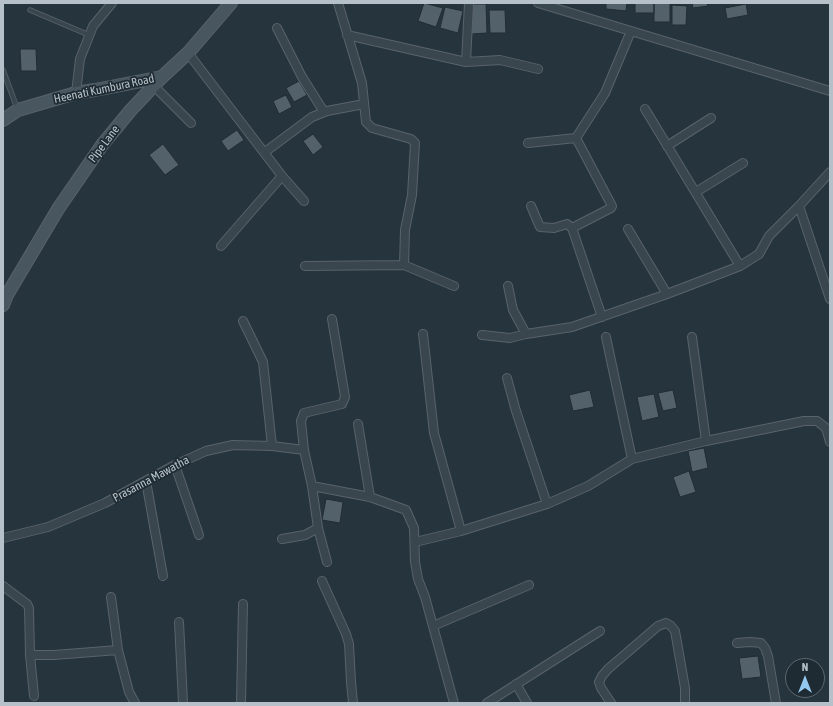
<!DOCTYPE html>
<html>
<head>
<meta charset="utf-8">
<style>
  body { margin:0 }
  #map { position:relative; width:833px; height:706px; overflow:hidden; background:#26343d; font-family:"Asap Condensed",sans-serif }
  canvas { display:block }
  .frame { position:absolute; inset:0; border:4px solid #b6c0c8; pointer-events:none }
  .north { position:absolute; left:785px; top:658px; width:40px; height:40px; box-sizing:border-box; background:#1f2b32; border:1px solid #5b676e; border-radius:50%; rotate:0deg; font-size:11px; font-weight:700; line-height:16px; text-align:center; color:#b6c0c8 }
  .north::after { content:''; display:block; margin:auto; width:14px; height:18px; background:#93c9f1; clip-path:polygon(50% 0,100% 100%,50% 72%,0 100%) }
</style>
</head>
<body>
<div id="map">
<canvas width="833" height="706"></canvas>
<div class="frame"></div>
<div class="north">N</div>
</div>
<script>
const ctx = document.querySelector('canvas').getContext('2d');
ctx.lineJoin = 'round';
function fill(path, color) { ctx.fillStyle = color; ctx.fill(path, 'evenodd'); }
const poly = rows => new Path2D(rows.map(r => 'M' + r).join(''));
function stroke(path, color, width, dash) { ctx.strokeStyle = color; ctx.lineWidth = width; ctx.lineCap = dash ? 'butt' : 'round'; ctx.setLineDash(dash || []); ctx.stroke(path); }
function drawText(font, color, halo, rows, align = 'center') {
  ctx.font = font + ' "Asap Condensed",sans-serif'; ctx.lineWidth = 3.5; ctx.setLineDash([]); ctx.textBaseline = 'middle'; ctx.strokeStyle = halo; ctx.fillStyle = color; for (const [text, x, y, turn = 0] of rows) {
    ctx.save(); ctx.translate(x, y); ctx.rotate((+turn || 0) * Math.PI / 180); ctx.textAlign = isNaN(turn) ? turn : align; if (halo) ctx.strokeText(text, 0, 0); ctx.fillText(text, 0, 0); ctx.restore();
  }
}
const building = poly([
  [424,3,443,8,436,27,418,21,424,3],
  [606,3,627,3,626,11,606,9,606,3],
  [635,3,654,3,654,13,635,13,635,3],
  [654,3,670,3,670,22,654,22,654,3],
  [692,3,707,3,708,6,693,8,692,3],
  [471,4,486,4,487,33,471,34,471,4],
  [746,4,748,15,727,19,725,8,746,4],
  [672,5,687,6,686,25,672,25,672,5],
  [445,7,463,11,458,33,440,28,445,7],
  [489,10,505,10,506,33,490,33,489,10],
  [20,49,36,49,37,71,21,71,20,49],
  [299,81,307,95,294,102,286,88,299,81],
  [286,95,292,107,279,114,273,101,286,95],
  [237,130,244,140,228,151,221,141,237,130],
  [313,134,323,147,313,155,303,141,313,134],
  [163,144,179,165,165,175,149,155,163,144],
  [590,390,594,407,573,411,569,395,590,390],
  [673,390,677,408,663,411,658,393,673,390],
  [654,394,659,417,642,421,637,397,654,394],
  [704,448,708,468,692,472,688,451,704,448],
  [689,471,696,492,680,497,673,477,689,471],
  [326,499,343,502,340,523,322,520,326,499],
  [758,656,761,677,742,679,739,658,758,656]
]);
fill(building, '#52616a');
stroke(building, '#212d34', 1);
const lane = poly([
  [30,10,89,35],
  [3,70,17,108]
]);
const street = poly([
  [338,3,362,83,366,122,372,128,411,139,415,143,412,195,405,230,404,265,454,286],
  [538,3,830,91],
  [277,28,302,77,324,112],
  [347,35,466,62,500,60,538,69],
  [188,53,282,176,304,201],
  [466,62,469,3],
  [154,86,191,123],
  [76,93,80,59,93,26,112,3],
  [645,109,740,266],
  [528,143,576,138,605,93,631,31],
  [667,146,711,118],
  [265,152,312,117,327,111,364,104],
  [696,192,743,163],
  [531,206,540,227,554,228,567,224,572,228,602,317],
  [799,206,830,299],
  [572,228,611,208,612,206,576,138],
  [628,229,667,294],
  [221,246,282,176],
  [305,266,404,265],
  [508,286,513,310,526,334,572,327,667,294,740,266,759,254,769,236,799,206,830,172],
  [243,321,263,362,272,446],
  [423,334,434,433,461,531],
  [482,335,510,338,526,334],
  [606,337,632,459],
  [692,337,706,441],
  [507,378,516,411,547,504],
  [358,424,370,497],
  [175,465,199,535],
  [146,481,163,576],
  [312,486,370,497,406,510,414,528,415,562,418,579,425,597,454,703],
  [318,528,327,562],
  [3,538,48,527,105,503,175,465,206,451,233,445,272,446,304,450],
  [282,539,305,535,318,528,312,486,304,450,301,421,304,413,342,404,345,397,332,319],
  [415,542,461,531,547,504,588,486,632,459,706,441,804,421,817,421,826,428,830,442],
  [322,581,346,634,349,644,351,682,353,703],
  [3,586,27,604,29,608,30,655,34,696],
  [111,597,118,650,129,692,135,703],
  [179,622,183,703],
  [433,626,529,585],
  [737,643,750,642,761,643,765,648,768,656,776,703],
  [30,655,54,655,118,650],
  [516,684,527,703],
  [241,703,243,604],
  [487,703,600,631],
  [611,703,601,688,599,682,602,676,608,669,658,626,666,623,671,626,675,631,685,688,685,703]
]);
const secondary = poly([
  [3,120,18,110,76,93,95,90,162,77],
  [3,305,7,295,58,209,102,145,130,111,162,77,188,53,231,3]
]);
stroke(lane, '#58636b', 5.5);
stroke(street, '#58636b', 10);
stroke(secondary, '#58636b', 14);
stroke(lane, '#3a464d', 4);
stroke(street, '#3a464d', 8);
stroke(secondary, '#485660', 12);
drawText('12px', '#b6c0c8', '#1f2b32', [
  ["Heenati Kumbura Road",104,89,-12],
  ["Pipe Lane",104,144,-53],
  ["Prasanna Mawatha",151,479,-28]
]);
</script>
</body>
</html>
